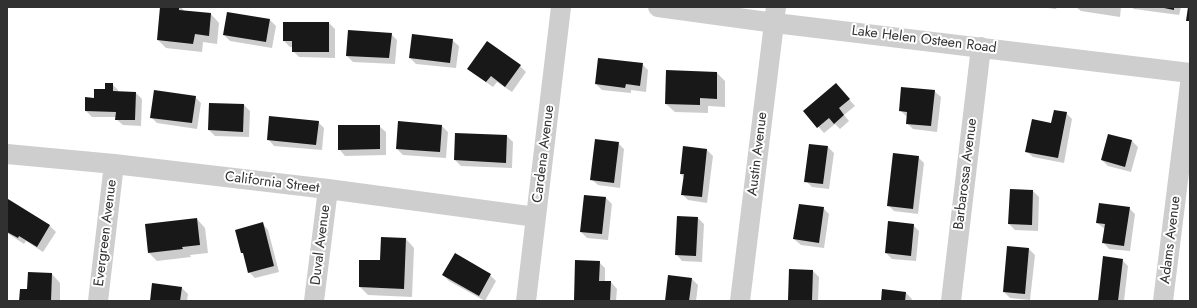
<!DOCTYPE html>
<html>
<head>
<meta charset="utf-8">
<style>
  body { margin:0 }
  #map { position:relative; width:1197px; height:308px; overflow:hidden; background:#fff; font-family:Jost,sans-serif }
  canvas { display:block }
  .frame { position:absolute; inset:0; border:8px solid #313131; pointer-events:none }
</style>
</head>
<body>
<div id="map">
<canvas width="1197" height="308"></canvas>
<div class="frame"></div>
</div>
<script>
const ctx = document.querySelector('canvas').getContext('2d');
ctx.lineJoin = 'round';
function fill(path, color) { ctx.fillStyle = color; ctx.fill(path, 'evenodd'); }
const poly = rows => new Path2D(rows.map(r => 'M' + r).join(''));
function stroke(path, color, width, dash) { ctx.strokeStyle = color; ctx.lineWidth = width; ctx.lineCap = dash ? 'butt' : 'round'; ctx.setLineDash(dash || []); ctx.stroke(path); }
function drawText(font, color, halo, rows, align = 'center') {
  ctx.font = font + ' Jost,sans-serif'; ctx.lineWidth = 4; ctx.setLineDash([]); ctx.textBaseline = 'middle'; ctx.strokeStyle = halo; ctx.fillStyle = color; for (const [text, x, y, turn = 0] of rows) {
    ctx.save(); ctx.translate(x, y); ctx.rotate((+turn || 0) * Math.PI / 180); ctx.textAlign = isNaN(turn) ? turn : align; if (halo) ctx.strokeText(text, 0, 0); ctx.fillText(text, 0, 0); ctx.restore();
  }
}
fill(poly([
  [161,7,181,7,185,12,211,14,219,23,217,44,203,42,202,52,166,48,158,40],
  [1040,7,1057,7,1056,9],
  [1076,7,1121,7,1120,17,1081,11],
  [1131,7,1181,7,1179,15,1134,9],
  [270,20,276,26,272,48,230,41,224,35],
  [284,23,329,23,335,29,335,58,299,57,293,51,293,47,290,47,284,41],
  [391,34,397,40,395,64,353,62,347,56],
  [452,40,459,46,456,68,416,64,410,58],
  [642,64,648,70,646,92,631,90,631,93,602,90,596,84],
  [520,66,526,72,512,92,497,82,493,87,474,74,468,68],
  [717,73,725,81,725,107,708,106,708,113,675,112,666,104],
  [112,84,118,90,118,92,136,93,142,99,141,126,123,125,116,119,117,117,92,117,86,111,95,99],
  [841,90,855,106,844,115,849,121,840,129,835,124,824,133,804,111],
  [934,91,941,97,937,132,913,129,907,123,908,117,906,116,900,110],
  [195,97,201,103,197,129,157,123,151,117],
  [210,104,244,105,250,111,249,137,215,136,209,130],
  [1066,113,1072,119,1064,163,1033,157,1026,151,1052,124],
  [318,122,324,128,322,150,274,146,268,139],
  [379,126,386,132,386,155,345,156,339,149],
  [442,126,448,132,446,158,403,155,397,149],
  [456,134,507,136,513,142,512,168,461,166,455,160],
  [1109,135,1132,141,1138,147,1131,172,1108,166,1102,160],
  [618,143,624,149,620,188,598,185,591,179],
  [828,147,834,153,829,189,812,187,806,181],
  [707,150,713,156,707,203,688,200,682,194,684,178,681,174],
  [918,157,924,163,918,214,894,211,888,205],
  [1033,191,1039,197,1038,231,1015,230,1009,224],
  [585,196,606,198,612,204,608,240,587,238,581,232],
  [8,200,50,226,56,232,43,252,26,241,24,244,7,233,7,202],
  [823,208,829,214,824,248,801,245,794,239],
  [1129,208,1135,214,1130,251,1109,249,1103,242,1105,229,1097,223],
  [698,218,704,224,702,262,682,261,676,254],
  [197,219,205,228,208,253,190,255,191,257,157,261,149,253],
  [262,223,268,230,279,272,255,278,249,272,245,255,242,252],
  [913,225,919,231,916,261,892,259,886,253],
  [406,239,414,248,412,297,368,295,360,287,381,262],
  [1029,249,1035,255,1030,300,1010,298,1004,292],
  [1122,260,1128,266,1124,301,1099,301],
  [599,262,605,268,605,282,611,282,617,289,616,301,575,301],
  [813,271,819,277,818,301,790,301,789,300],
  [52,274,60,283,60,301,20,301,28,290],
  [443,275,490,275,496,281,485,301,449,281],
  [692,279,698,285,696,301,666,301],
  [182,288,188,294,187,301,151,301],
  [906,293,912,299,911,301,882,301]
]), '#0003');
fill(poly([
  [160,7,179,7,179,10,211,13,209,36,195,34,193,44,157,40],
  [1159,7,1174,7,1174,10],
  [1188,7,1190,7,1190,21,1186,21],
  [227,12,270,19,266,42,223,35],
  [283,22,329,22,329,52,292,52,292,41,283,41],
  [348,30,392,33,389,58,346,56],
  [412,34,453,39,450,63,409,58],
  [487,41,521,65,505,87,491,76,486,82,467,69],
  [598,58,643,63,640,86,626,84,625,88,595,84],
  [666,70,717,72,717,99,700,98,700,105,665,104],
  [105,83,113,83,113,91,136,92,135,120,115,120,116,112,85,111,85,97,94,98,94,89,105,89],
  [836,83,850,99,839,108,844,115,834,124,829,118,817,128,803,111],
  [901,87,935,90,931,126,906,124,907,112,899,111],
  [154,90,196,96,192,123,150,118],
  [209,103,244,104,243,132,208,130],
  [1054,110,1067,112,1058,158,1025,152,1032,119,1051,123],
  [269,116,319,121,316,145,267,140],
  [398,121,442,125,440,152,396,149],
  [338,125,380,125,380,149,338,150],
  [455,133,507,135,506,163,454,160],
  [1108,134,1132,140,1125,167,1101,160],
  [595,139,619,142,614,183,590,180],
  [809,144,828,146,823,184,804,182],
  [683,146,707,149,702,197,681,195,684,174,680,174],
  [893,153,919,156,913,209,887,206],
  [1010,189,1033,190,1032,225,1008,224],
  [584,195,606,197,602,234,580,232],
  [8,199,50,225,37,247,19,236,18,238,7,232],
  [1099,203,1130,207,1124,246,1102,243,1105,224,1096,223],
  [799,204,824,207,819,243,793,239],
  [677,216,698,217,696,256,675,255],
  [197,218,200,245,182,247,183,249,148,253,145,224],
  [888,221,914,224,911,256,885,253],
  [263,222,274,266,248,273,243,253,241,253,235,230],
  [381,237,406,238,404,289,359,287,359,260,380,260],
  [1007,246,1029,248,1025,294,1003,292],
  [455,253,491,274,479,296,442,275],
  [1103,256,1123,259,1118,301,1098,301],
  [575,260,600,261,599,281,611,281,610,301,574,301],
  [789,269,813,270,812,301,788,300],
  [28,272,52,273,51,301,19,301,20,289,27,289],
  [668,275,692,278,689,301,665,301],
  [152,283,182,287,180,301,150,301],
  [882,289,906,292,905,301,881,301]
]), '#181818');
stroke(poly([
  [658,7,775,23,1190,73],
  [7,154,114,164,328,189,536,217],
  [98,301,114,164],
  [314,301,328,189],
  [526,301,561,7],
  [740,301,776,7],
  [951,301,981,47],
  [1163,301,1190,84]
]), '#cecece', 20);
drawText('14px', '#313131', '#fff', [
  ["Lake Helen Osteen Road",924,40,7],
  ["Cardena Avenue",544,154,-83],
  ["Austin Avenue",758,154,-83],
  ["Barbarossa Avenue",966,174,-83],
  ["California Street",272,183,7],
  ["Evergreen Avenue",106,233,-83],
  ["Adams Avenue",1171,240,-83],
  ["Duval Avenue",321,245,-83]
]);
</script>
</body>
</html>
